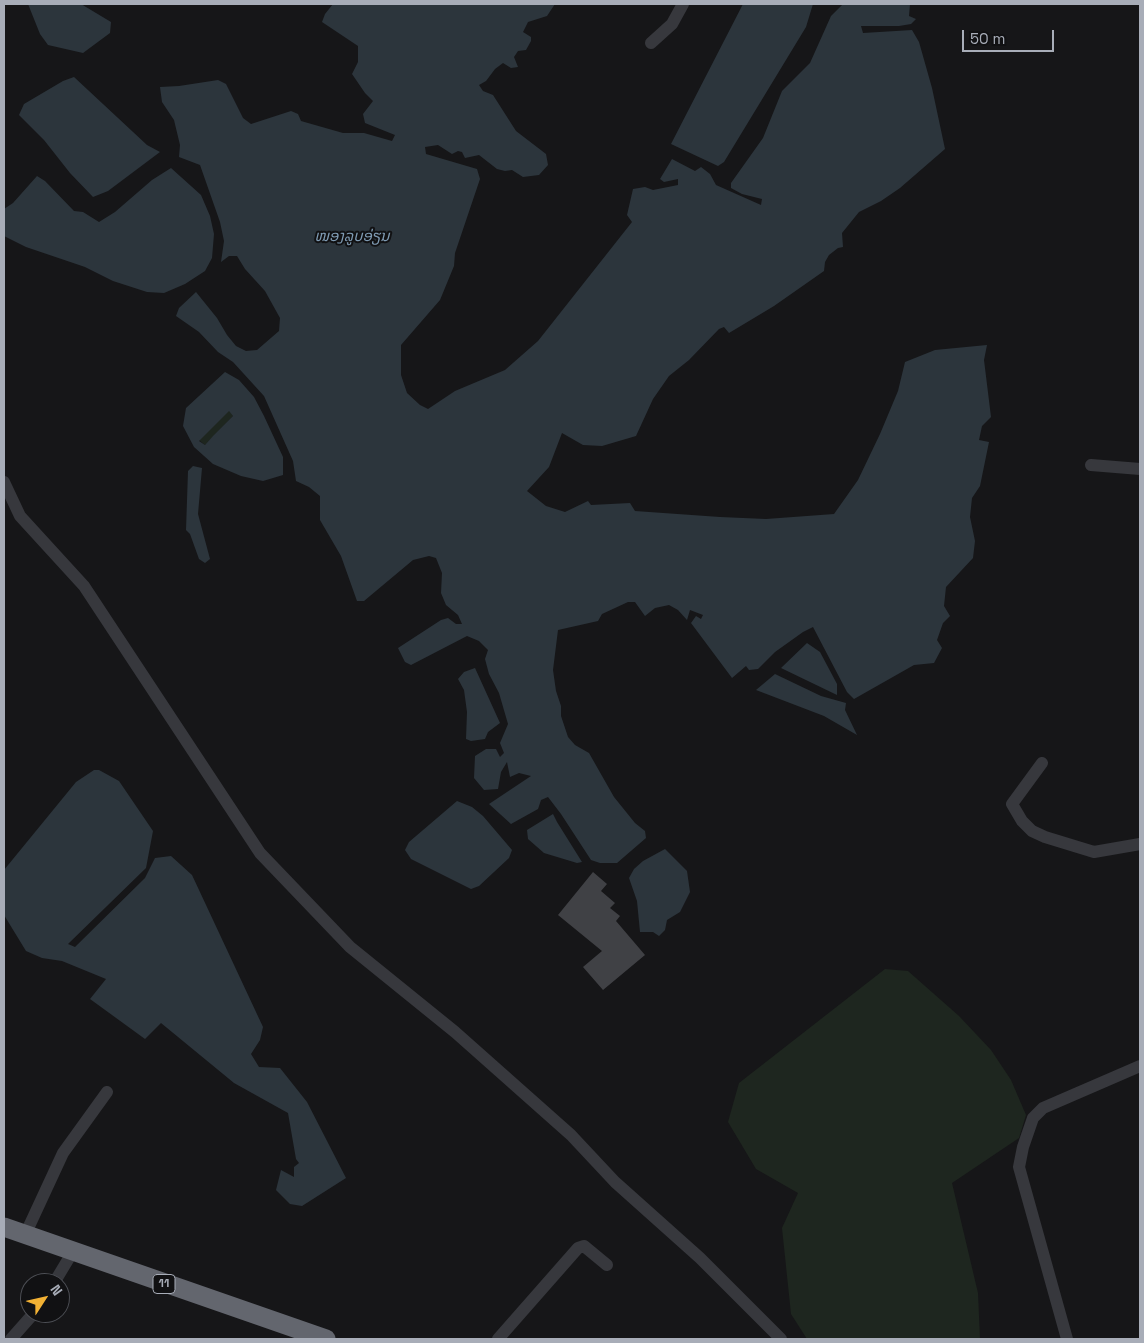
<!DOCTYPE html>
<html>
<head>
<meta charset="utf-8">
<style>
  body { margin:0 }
  #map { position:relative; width:1144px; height:1343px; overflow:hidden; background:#161618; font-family:"Space Grotesk",sans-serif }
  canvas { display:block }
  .frame { position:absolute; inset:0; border:5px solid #a8adb8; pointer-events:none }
  .north { position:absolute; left:20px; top:1273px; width:50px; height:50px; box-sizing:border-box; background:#111113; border:1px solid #4d4f55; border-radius:50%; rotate:55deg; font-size:14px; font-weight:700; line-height:20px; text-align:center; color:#a8adb8 }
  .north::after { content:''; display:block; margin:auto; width:18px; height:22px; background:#f2b134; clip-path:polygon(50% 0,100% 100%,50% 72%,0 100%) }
  .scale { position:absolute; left:962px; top:30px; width:92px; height:22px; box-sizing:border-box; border:2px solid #a8adb8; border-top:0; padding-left:6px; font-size:15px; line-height:18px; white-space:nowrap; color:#a8adb8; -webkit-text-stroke:4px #111113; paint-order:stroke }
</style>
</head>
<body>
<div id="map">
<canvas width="1144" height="1343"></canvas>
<div class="frame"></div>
<div class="north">N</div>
<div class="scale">50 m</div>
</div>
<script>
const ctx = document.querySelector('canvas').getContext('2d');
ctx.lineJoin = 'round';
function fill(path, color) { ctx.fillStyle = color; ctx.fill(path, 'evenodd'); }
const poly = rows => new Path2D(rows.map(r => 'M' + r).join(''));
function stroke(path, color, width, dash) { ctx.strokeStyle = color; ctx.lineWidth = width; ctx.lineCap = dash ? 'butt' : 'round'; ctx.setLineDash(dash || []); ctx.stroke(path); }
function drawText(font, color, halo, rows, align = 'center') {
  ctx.font = font + ' "Space Grotesk","Noto Sans Lao",sans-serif'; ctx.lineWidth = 4; ctx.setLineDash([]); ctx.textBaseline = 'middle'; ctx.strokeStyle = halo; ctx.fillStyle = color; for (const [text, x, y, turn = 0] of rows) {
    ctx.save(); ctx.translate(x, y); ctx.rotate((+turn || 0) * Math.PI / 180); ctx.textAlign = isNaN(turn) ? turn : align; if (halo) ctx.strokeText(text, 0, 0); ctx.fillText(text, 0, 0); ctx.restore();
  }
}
fill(poly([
  [229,410,233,416,205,445,199,440],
  [885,969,908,971,959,1016,991,1050,1011,1080,1026,1115,1019,1138,952,1183,978,1293,980,1339,807,1339,791,1314,782,1228,798,1193,756,1169,728,1122,739,1083]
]), '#1e261f');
fill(poly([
  [28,4,81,4,111,22,110,33,83,53,48,45,40,34],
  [333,4,555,4,547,16,528,22,523,32,531,37,531,41,526,50,518,51,514,57,518,67,511,68,503,63,495,69,486,81,479,85,483,91,493,95,516,131,546,154,548,165,539,175,523,177,512,170,505,171,497,169,479,155,465,158,462,152,458,151,452,154,438,145,425,147,426,154,477,169,480,179,455,253,454,266,440,300,401,345,401,375,407,393,420,405,428,409,455,391,505,370,538,341,632,222,627,215,633,189,645,187,653,190,678,185,678,179,664,182,660,179,672,159,695,171,701,167,710,174,716,185,761,205,762,199,742,194,731,188,731,183,763,138,782,91,810,63,831,16,843,4,910,4,909,16,916,19,911,24,899,26,861,26,863,33,912,30,919,42,932,88,945,149,900,188,881,201,859,212,842,233,843,247,838,248,829,255,825,262,824,271,774,306,729,333,724,327,719,329,689,360,669,376,653,399,636,436,602,446,583,445,562,433,549,467,527,491,546,506,565,512,588,501,591,505,630,503,635,511,720,517,766,519,834,514,858,480,880,434,898,391,905,362,935,350,987,345,984,360,991,417,982,426,979,440,989,442,980,486,972,498,970,517,975,541,973,558,946,587,944,606,950,616,943,623,937,640,942,648,934,663,914,665,854,699,847,692,813,627,803,632,775,652,758,669,749,670,746,666,732,678,691,623,696,616,701,619,703,615,690,610,687,620,678,610,669,605,655,608,645,616,635,602,628,602,602,614,598,621,558,630,553,670,556,691,561,706,561,716,568,737,575,745,589,753,614,797,635,823,645,831,646,838,617,863,600,863,591,860,561,814,548,797,541,800,538,809,511,824,489,804,531,776,519,773,510,777,507,762,501,772,498,789,484,790,474,778,475,756,486,749,496,749,500,757,504,753,500,743,508,724,499,693,489,674,485,659,488,650,479,641,467,636,411,665,405,662,398,648,441,620,448,618,456,624,462,624,458,615,446,605,441,593,442,573,436,558,429,556,413,560,364,601,357,601,341,556,320,520,320,496,309,487,296,481,293,461,264,396,233,362,218,352,199,332,176,316,179,308,196,292,217,318,227,335,236,346,246,351,257,350,279,331,280,318,265,291,245,269,237,256,229,256,221,262,224,241,220,222,200,165,179,157,180,145,174,120,162,102,160,87,179,86,218,80,226,84,243,118,251,124,291,111,298,114,301,121,343,133,364,133,392,141,395,135,365,123,363,114,373,101,365,93,352,74,358,62,358,46,322,22,325,14],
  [743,4,813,4,806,27,724,162,718,166,671,144],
  [74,77,147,145,160,152,108,191,93,197,70,173,44,140,19,115,24,104,63,81],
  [171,168,201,195,210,216,214,234,212,258,205,271,185,284,164,293,147,292,113,281,85,267,26,247,4,236,4,209,13,203,37,176,45,181,74,211,83,212,99,222,115,212,152,180],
  [225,372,239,380,254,397,264,416,283,457,283,475,263,481,241,476,213,464,194,447,183,426,186,408],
  [229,411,233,416,213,436,205,445,199,441],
  [193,466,202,468,198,514,210,559,205,563,199,559,190,534,186,530,188,471],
  [807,643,820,652,837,684,837,695,781,668],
  [475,668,500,723,488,732,485,739,471,741,466,739,467,712,464,690,458,679,464,672],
  [775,674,821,696,846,703,845,710,857,735,824,716,756,690],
  [94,770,99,770,119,781,153,831,146,868,68,944,75,947,145,878,155,858,171,856,192,875,263,1027,260,1040,251,1054,259,1067,280,1068,307,1102,346,1178,302,1206,290,1204,276,1190,281,1170,294,1177,294,1167,299,1163,296,1159,288,1113,234,1083,161,1023,145,1039,90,999,106,979,62,961,42,958,26,951,4,915,4,870,76,782],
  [457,801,472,807,483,816,512,850,509,858,479,886,471,889,411,859,405,850,409,842],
  [553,814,557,822,582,862,577,863,544,853,528,839,527,830],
  [665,849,687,871,690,892,680,912,667,920,665,930,659,936,653,932,640,932,637,901,629,878,634,869,643,861]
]), '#2c353c');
fill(poly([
  [593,872,607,884,601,891,615,903,610,908,620,916,616,921,645,955,603,990,583,967,602,951,558,915]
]), '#404145');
stroke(poly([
  [651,43,672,24,683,4],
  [1091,465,1140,469],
  [4,482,20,516,84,586,260,853,350,947,455,1032,571,1135,615,1182,700,1258,781,1339],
  [1042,763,1012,804,1022,821,1032,831,1045,837,1094,852,1140,844],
  [25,1235,63,1153,107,1092],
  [54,1283,72,1253],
  [11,1339,34,1313],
  [498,1339,578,1248,584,1246,607,1265],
  [1067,1339,1019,1167,1023,1147,1033,1118,1043,1108,1140,1066]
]), '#37383d', 12);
stroke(poly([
  [4,1227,326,1339]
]), '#63666e', 19);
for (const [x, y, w] of [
  [164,1284,22]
]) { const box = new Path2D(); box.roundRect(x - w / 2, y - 9.5, w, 19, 4); ctx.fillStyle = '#111113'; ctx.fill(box); stroke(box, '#a8adb8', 1); }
drawText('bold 12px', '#a8adb8', null, [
  ["11",164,1284]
]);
drawText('italic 15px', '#7f9bb3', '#111113', [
  ["ໜອງລູບອ່ຽນ",352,237]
]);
</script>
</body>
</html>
